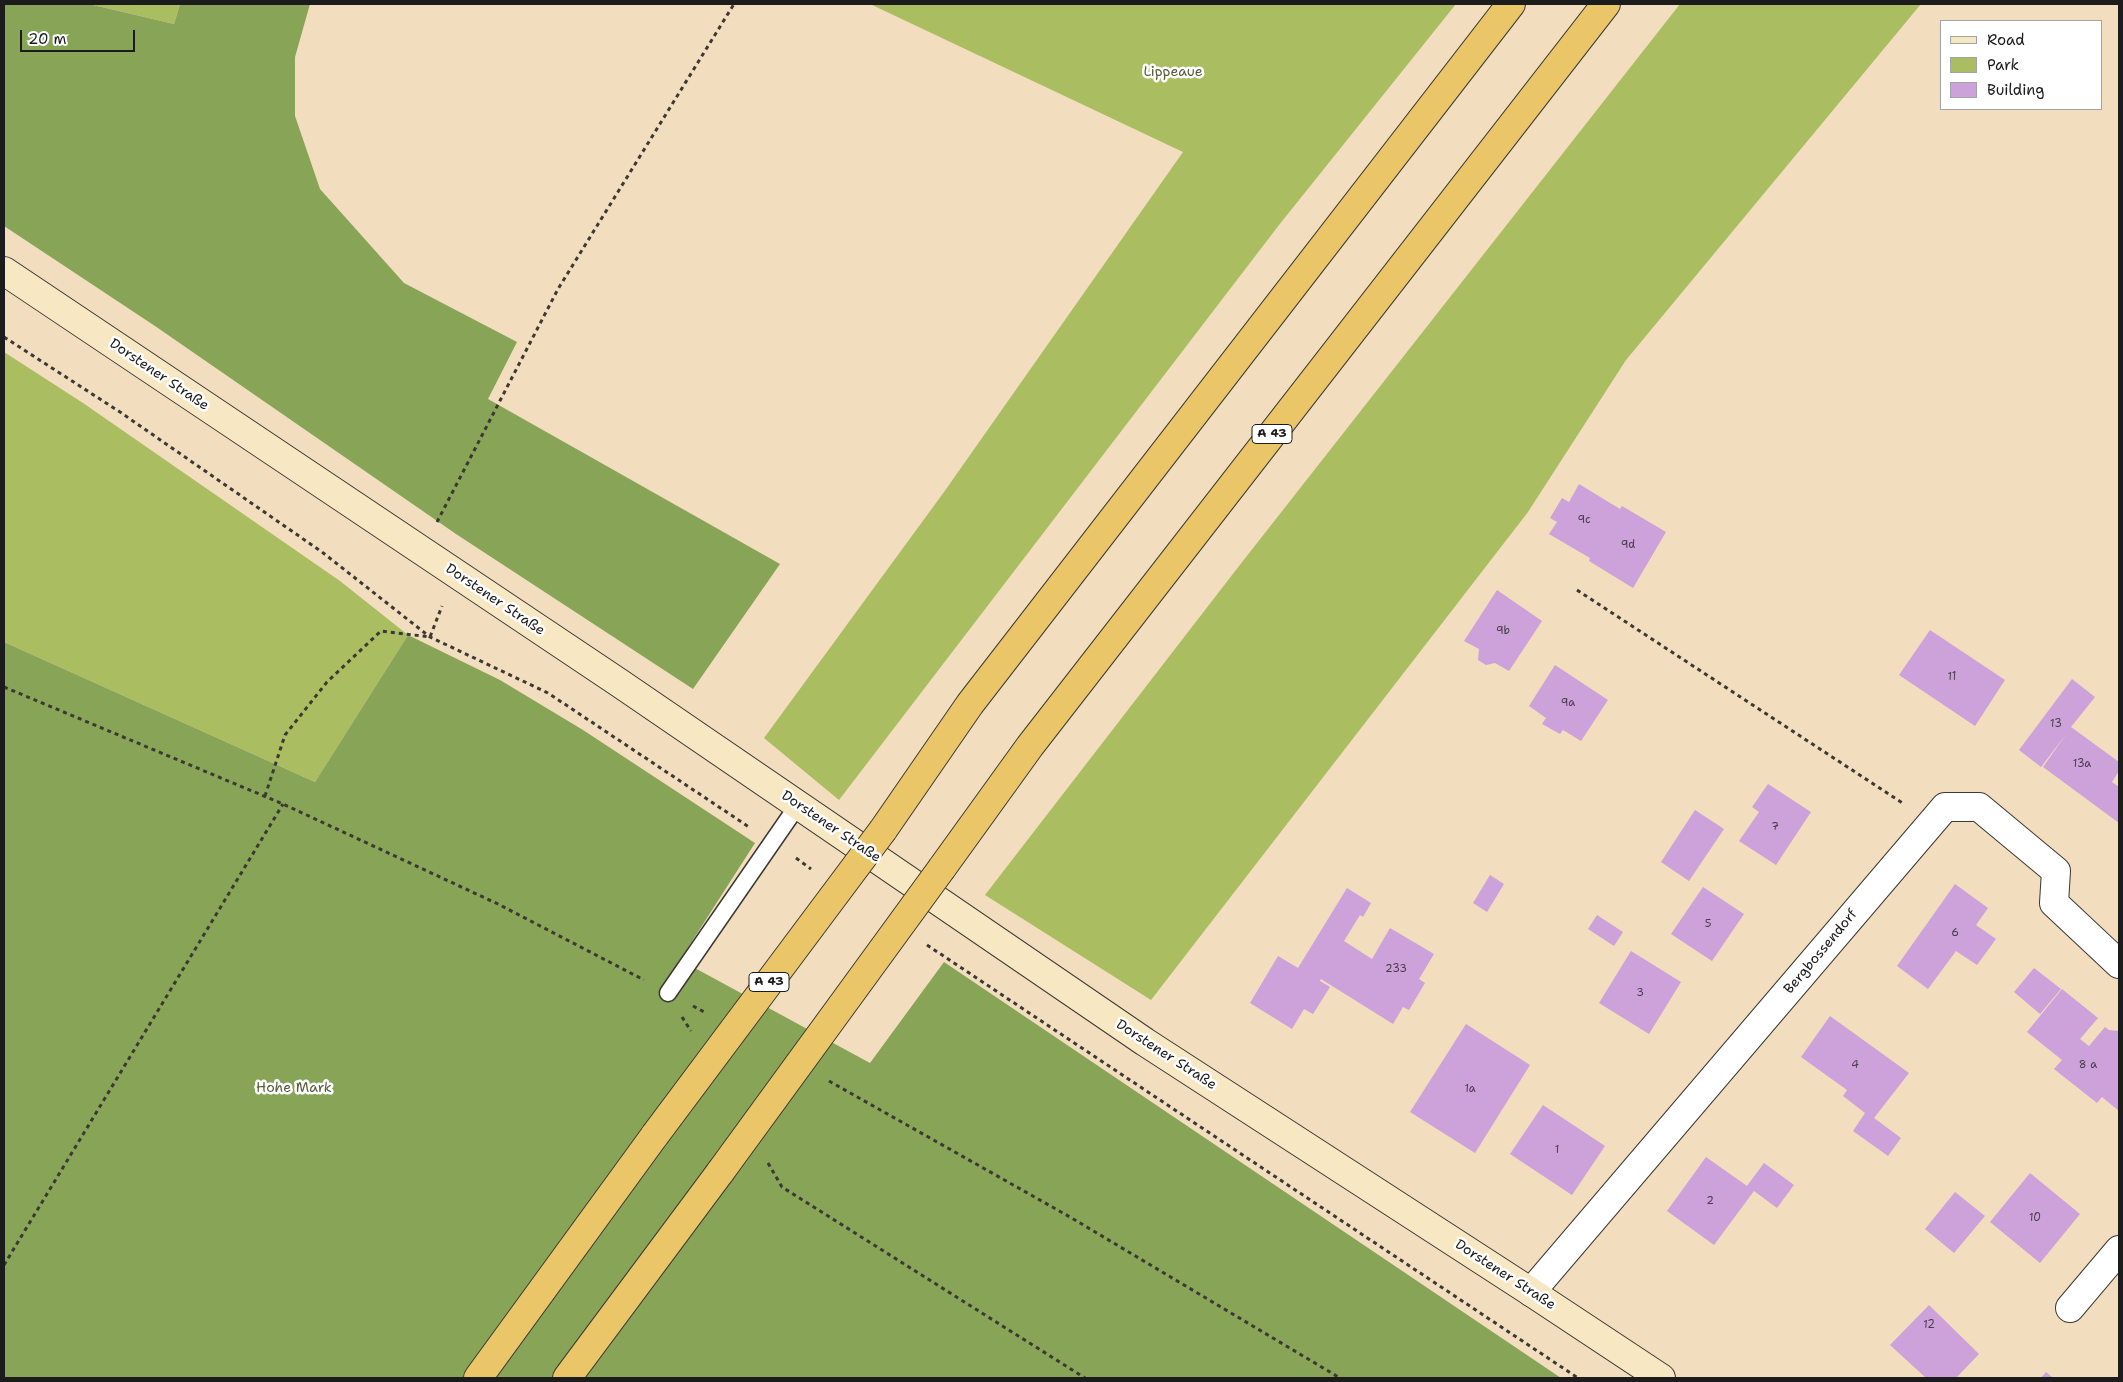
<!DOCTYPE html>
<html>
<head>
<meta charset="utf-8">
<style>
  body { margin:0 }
  #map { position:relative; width:2123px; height:1382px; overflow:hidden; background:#f2ddbe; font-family:"Shantell Sans",sans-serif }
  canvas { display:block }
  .frame { position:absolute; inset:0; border:5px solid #1c1c1c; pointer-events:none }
  .legend { position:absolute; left:1940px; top:20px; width:162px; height:90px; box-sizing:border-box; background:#fff; border:1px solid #a4a4a4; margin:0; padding:6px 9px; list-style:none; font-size:15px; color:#1c1c1c }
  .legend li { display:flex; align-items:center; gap:10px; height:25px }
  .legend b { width:25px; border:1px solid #a4a4a4 }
  .scale { position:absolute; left:20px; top:30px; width:115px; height:22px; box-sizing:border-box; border:2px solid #1c1c1c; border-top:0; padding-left:6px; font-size:15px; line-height:18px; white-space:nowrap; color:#1c1c1c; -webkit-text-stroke:4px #fff; paint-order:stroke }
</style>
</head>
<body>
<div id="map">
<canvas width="2123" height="1382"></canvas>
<div class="frame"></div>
<ul class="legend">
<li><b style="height:6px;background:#f7e8c3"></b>Road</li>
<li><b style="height:14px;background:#abbd61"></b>Park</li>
<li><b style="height:14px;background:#cda1da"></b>Building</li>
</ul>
<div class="scale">20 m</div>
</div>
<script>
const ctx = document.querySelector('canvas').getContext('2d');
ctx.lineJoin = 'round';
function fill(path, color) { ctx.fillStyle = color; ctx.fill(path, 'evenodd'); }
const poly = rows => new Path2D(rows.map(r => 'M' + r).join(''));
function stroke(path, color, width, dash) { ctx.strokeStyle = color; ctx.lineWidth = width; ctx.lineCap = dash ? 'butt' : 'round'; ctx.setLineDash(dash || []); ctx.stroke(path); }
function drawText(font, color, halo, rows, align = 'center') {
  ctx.font = font + ' "Shantell Sans",sans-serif'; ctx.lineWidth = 5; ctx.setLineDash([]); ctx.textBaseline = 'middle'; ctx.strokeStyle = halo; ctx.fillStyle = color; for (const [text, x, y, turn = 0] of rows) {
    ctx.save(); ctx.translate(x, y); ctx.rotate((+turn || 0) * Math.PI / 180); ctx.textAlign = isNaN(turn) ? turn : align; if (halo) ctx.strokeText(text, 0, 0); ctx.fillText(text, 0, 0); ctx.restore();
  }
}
fill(poly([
  [89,4,180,4,174,24],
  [870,4,1456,4,1279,225,839,800,764,738,944,492,1183,152],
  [1680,4,1921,4,1626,360,1528,512,1151,1000,985,895,1239,566],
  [4,352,83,403,340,581,408,635,315,782,4,642]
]), '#abbd61');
fill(poly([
  [4,4,89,4,174,24,180,4,310,4,295,57,295,116,320,189,404,283,517,342,488,399,780,564,693,689,456,534,155,326,4,226],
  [408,635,500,680,583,730,755,843,680,960,870,1063,944,962,1561,1378,4,1378,4,642,315,782]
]), '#88a457');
fill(poly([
  [1579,484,1620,509,1622,506,1666,532,1633,588,1589,561,1590,558,1549,534,1557,522,1550,518,1562,498,1569,502],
  [1497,590,1542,621,1509,671,1495,663,1486,665,1478,660,1479,649,1464,641],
  [1930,630,2005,680,1975,726,1899,675],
  [1555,665,1608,700,1581,741,1563,730,1560,734,1542,724,1546,718,1529,706],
  [2072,679,2095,697,2071,727,2119,762,2119,771,2112,782,2119,787,2119,823,2043,767,2067,733,2041,767,2019,750],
  [1768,784,1811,812,1776,865,1739,841,1759,812,1752,807],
  [1695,810,1724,829,1689,881,1661,862],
  [1490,875,1504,884,1487,912,1473,903],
  [1955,884,1988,908,1976,925,1996,939,1977,965,1956,951,1928,989,1897,966],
  [1703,887,1744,914,1712,961,1671,934],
  [1347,888,1371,903,1363,917,1360,915,1344,941,1372,959,1390,928,1434,954,1419,979,1425,983,1409,1010,1403,1007,1393,1024,1321,979,1320,981,1330,987,1313,1014,1304,1009,1292,1029,1250,1003,1278,956,1298,968],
  [1597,915,1623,932,1614,946,1588,929],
  [1631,951,1681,982,1649,1034,1599,1003],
  [2034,968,2061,989,2040,1014,2014,992],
  [2062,989,2098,1018,2080,1039,2089,1046,2105,1027,2109,1030,2119,1031,2119,1111,2102,1097,2097,1103,2054,1069,2062,1060,2027,1032],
  [1830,1016,1909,1073,1874,1118,1901,1138,1888,1156,1853,1131,1865,1113,1843,1096,1847,1090,1801,1057],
  [1466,1024,1530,1065,1475,1153,1410,1112],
  [1543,1105,1605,1146,1572,1195,1510,1154],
  [1706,1157,1747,1186,1764,1163,1794,1185,1777,1208,1754,1191,1714,1245,1667,1211],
  [2030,1173,2080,1214,2040,1263,1990,1222],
  [1955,1192,1985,1216,1954,1253,1925,1229],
  [1929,1305,1979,1354,1956,1378,1926,1378,1890,1345],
  [2046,1372,2053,1378,2041,1378]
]), '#cda1da');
const lane = poly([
  [668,993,798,805]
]);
const street = poly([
  [1531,1292,1945,807,1979,807,2056,871,2054,903,2119,964],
  [2070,1308,2119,1250]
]);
const secondary = poly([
  [4,271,618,682,1145,1042,1531,1292,1661,1378]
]);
const highway = poly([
  [883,830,970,704,1511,4],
  [942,868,1030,746,1606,4],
  [478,1378,655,1135],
  [567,1378,721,1171]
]);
stroke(lane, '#3c3934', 19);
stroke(street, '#3c3934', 30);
stroke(secondary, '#3c3934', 30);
stroke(highway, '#3c3934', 30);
stroke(poly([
  [4,337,120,412,322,552,430,637,548,693,749,827],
  [437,522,558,289,734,4],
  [1577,590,1904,804],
  [4,687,283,804,498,904,644,980],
  [265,796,285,735,327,682,381,631,430,637,442,606],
  [796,858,811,869],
  [927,945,1578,1378],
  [693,1006,706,1013],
  [682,1017,691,1031],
  [829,1081,1070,1217,1340,1378],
  [768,1163,782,1187,1085,1378],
  [4,1265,283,804]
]), '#3c3934', 3, [4, 4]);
stroke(lane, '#fff', 16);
stroke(street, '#fff', 28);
stroke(secondary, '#f7e8c3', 28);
stroke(highway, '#eac669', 28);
const highwayBridge = poly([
  [655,1135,883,830],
  [721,1171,942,868]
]);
stroke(highwayBridge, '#3c3934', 30, []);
stroke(highwayBridge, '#eac669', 28);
drawText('11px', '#483d4c', null, [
  ["9c",1584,520],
  ["9d",1628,545],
  ["9b",1503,631],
  ["11",1952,677],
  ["9a",1568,703],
  ["13",2056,724],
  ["13a",2082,764],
  ["7",1775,827],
  ["5",1708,924],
  ["6",1955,933],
  ["233",1396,969],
  ["3",1640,993],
  ["4",1855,1065],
  ["8 a",2088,1065],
  ["1a",1470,1089],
  ["1",1557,1150],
  ["2",1710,1201],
  ["10",2035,1218],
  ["12",1929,1325]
]);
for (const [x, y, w] of [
  [1272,434,40],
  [769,982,40]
]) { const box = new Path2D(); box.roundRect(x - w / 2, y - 9.5, w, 19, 4); ctx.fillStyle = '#fff'; ctx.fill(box); stroke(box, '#1c1c1c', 1); }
drawText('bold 12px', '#1c1c1c', null, [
  ["A 43",1272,434],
  ["A 43",769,982]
]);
drawText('14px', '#555c38', '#fff', [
  ["Lippeaue",1173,72],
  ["Hohe Mark",294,1088]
]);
drawText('14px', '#1c1c1c', '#fff', [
  ["Dorstener Straße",159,375,34],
  ["Dorstener Straße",495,600,34],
  ["Dorstener Straße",831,827,34],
  ["Bergbossendorf",1821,952,-50],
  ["Dorstener Straße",1166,1055,33],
  ["Dorstener Straße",1505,1275,33]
]);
</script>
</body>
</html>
